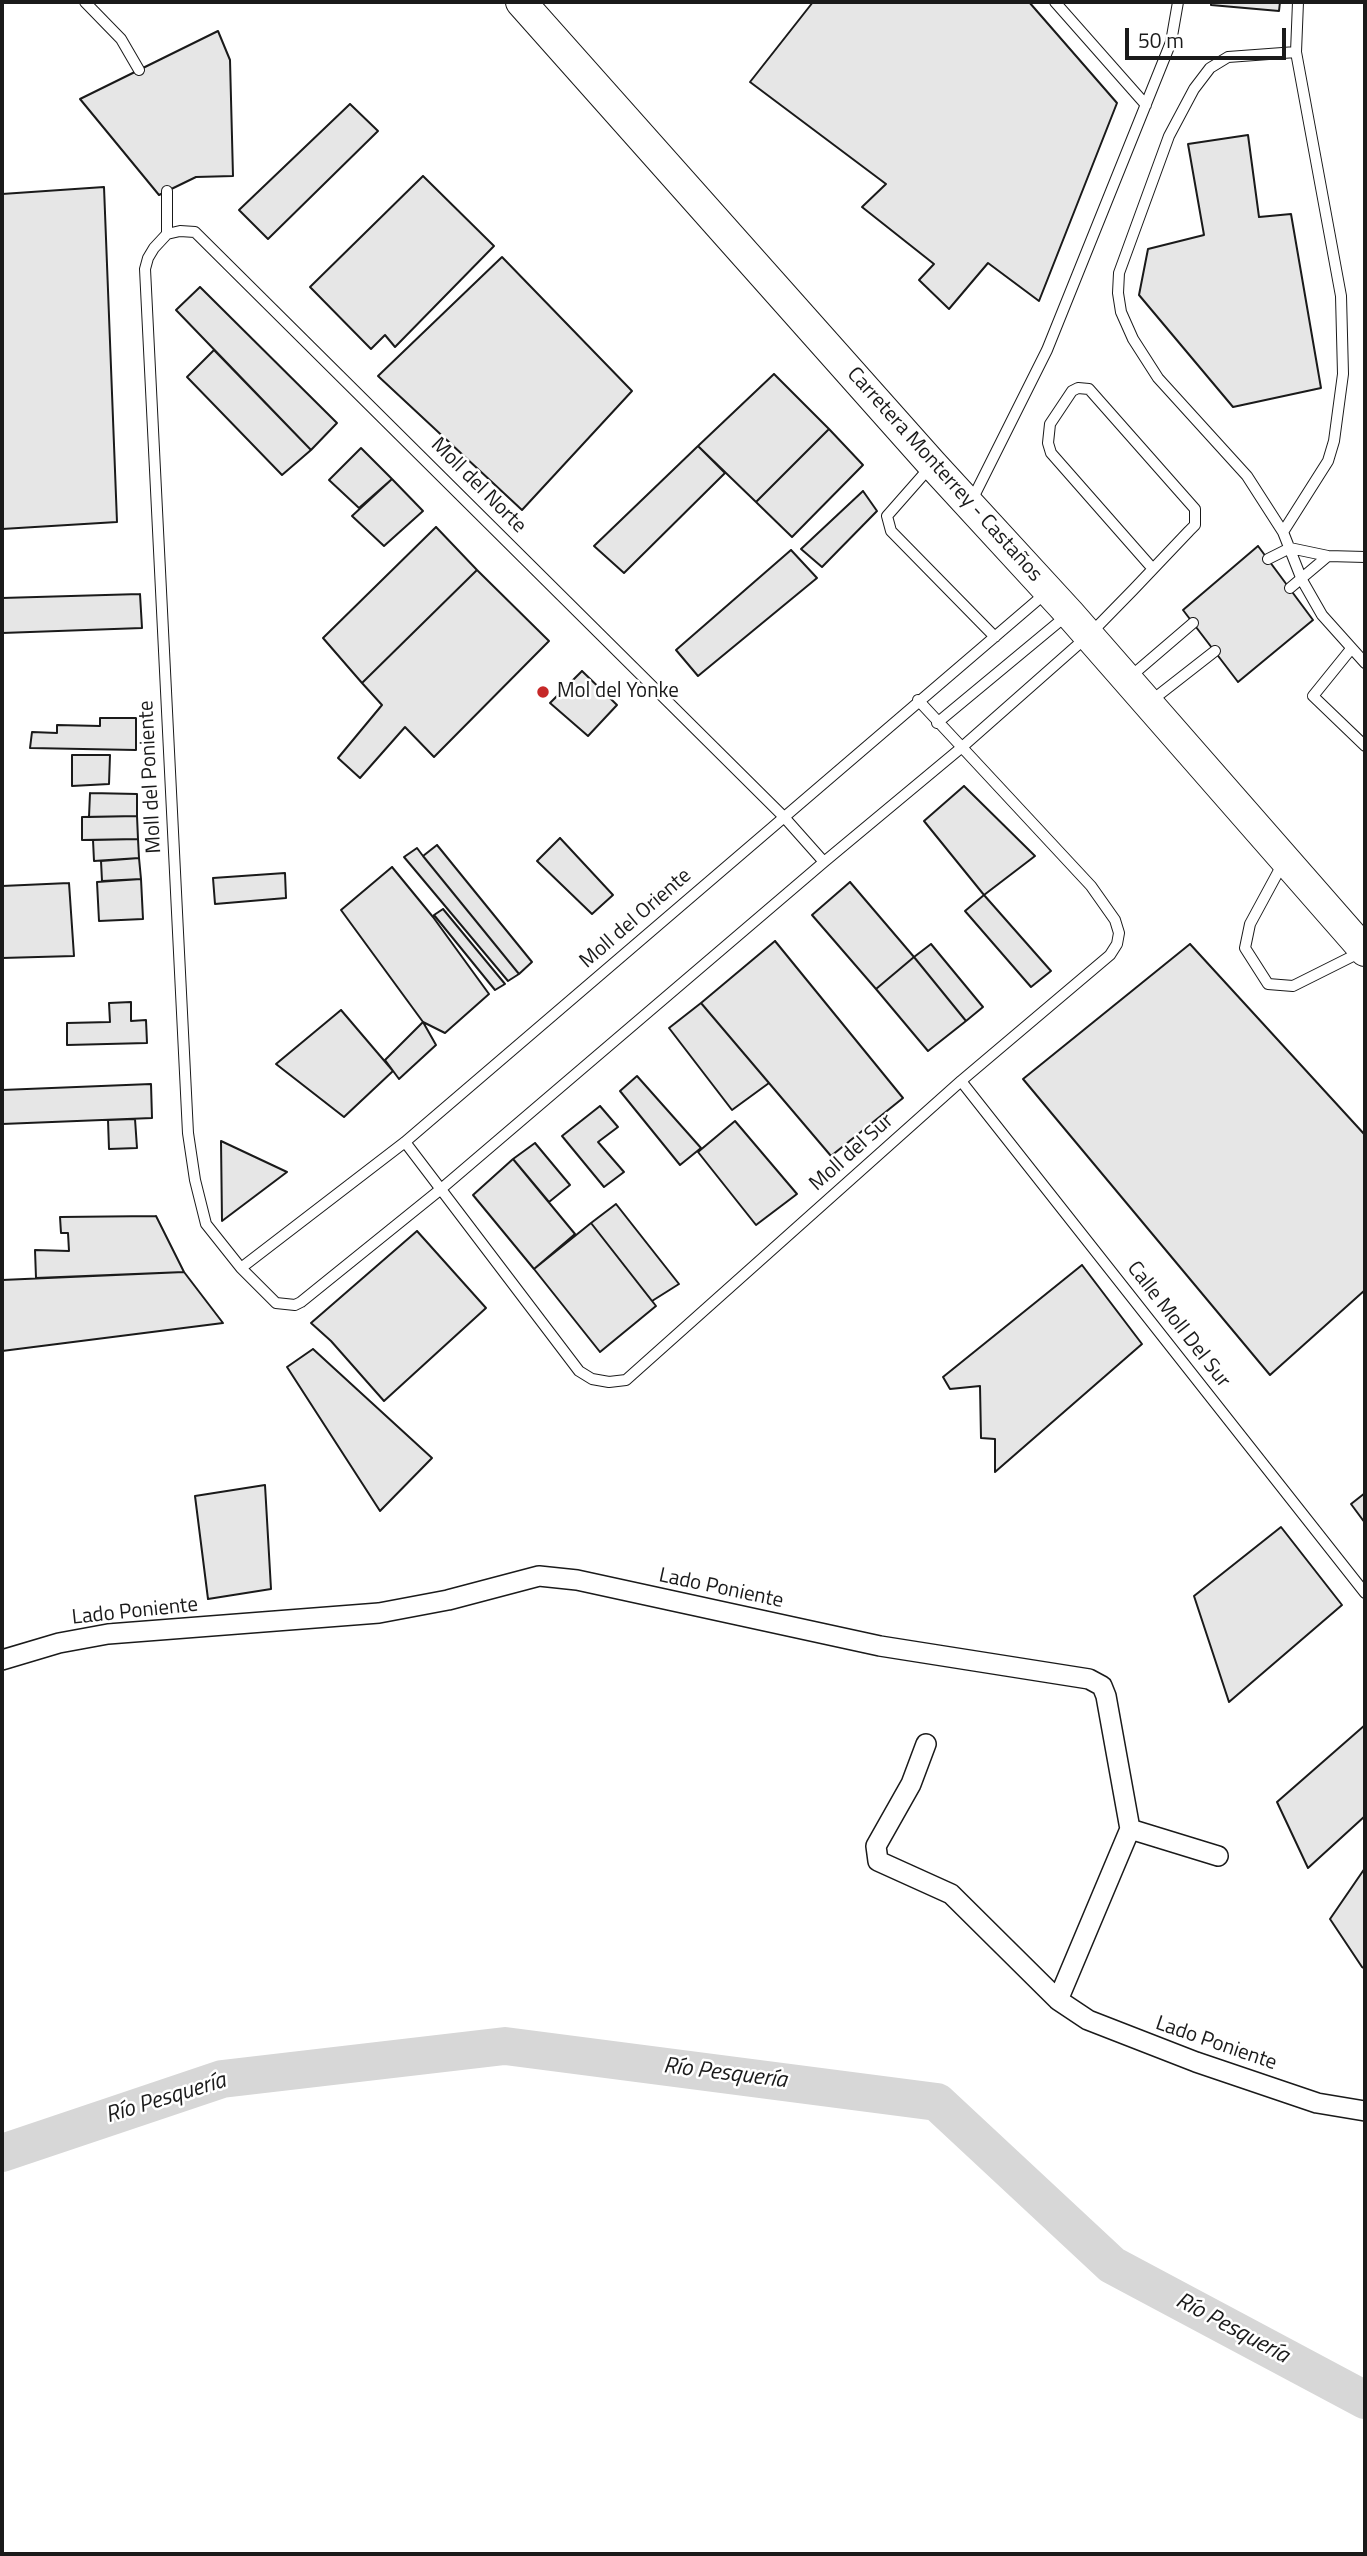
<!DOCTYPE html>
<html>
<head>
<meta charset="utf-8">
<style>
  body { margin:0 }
  #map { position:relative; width:1367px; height:2556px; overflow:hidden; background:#fff; font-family:"Titillium Web",sans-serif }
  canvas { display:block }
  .frame { position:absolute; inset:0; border:4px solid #1a1a1a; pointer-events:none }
  .scale { position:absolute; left:1125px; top:28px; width:161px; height:32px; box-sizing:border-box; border:4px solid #1a1a1a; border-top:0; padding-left:9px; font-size:21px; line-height:24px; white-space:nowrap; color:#1a1a1a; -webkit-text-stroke:5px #fff; paint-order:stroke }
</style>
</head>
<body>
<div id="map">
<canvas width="1367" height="2556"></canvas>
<div class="frame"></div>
<div class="scale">50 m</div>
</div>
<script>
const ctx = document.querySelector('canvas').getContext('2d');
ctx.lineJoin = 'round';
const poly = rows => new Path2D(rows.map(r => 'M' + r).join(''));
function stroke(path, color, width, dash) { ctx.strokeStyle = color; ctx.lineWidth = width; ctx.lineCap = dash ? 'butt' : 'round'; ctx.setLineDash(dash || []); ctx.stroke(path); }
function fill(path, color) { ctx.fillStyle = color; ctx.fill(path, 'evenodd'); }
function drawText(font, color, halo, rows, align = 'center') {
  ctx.font = font + ' "Titillium Web",sans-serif'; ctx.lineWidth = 5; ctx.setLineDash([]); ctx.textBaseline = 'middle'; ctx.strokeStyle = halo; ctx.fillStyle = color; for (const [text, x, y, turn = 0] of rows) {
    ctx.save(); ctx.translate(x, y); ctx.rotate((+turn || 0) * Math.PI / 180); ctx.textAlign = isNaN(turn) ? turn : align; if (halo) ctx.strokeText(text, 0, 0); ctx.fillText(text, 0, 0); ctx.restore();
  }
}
stroke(poly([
  [2,2153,222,2079,505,2046,937,2102,1112,2265,1365,2400]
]), '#d7d7d7', 38);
const building = poly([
  [813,2,1029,2,1117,103,1039,301,988,263,949,309,919,280,934,264,862,207,886,184,750,82,813,2],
  [1211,2,1280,2,1279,11,1211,5,1211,2],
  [218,31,230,60,233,176,196,177,159,195,80,99,218,31],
  [350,104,378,131,268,239,239,210,350,104],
  [1248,135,1259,217,1291,214,1321,388,1233,407,1139,295,1148,249,1204,235,1188,144,1248,135],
  [423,176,494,246,395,347,385,335,371,349,310,287,423,176],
  [104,187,117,522,2,529,2,194,104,187],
  [502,257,632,391,522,510,378,376,502,257],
  [200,287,337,423,311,450,176,310,200,287],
  [214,350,311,450,282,475,187,377,214,350],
  [774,374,829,429,756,502,698,446,774,374],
  [829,429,863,465,792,537,756,502,829,429],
  [698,446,725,473,624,573,594,546,698,446],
  [361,448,392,479,359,508,329,480,361,448],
  [392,479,423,511,384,546,352,516,392,479],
  [863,491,877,511,822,567,801,549,863,491],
  [436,527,477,570,362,683,323,638,436,527],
  [1258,546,1313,620,1238,682,1183,610,1258,546],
  [791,550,817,578,698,676,676,650,791,550],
  [477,570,549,641,434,757,405,727,360,778,338,758,382,705,362,683,477,570],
  [140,594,142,628,2,633,2,598,140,594],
  [582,671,617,705,588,736,550,703,582,671],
  [100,718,136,718,136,750,30,748,32,732,57,733,57,725,100,726,100,718],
  [72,755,110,755,109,784,72,786,72,755],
  [964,786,1035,856,984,895,924,821,964,786],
  [90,793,137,794,137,816,89,817,90,793],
  [137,816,138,839,82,840,82,817,137,816],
  [560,838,613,895,592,914,537,861,560,838],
  [138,839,139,858,94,861,93,840,138,839],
  [437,845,532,962,519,974,423,856,437,845],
  [417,848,423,856,519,974,508,981,404,857,417,848],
  [139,858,141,879,102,881,101,861,139,858],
  [392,867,433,917,489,994,445,1033,423,1022,341,910,392,867],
  [285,873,286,898,215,904,213,878,285,873],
  [141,879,143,919,99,921,97,882,141,879],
  [850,882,914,957,876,989,812,915,850,882],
  [69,883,74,956,2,958,2,886,69,883],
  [984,895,1051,971,1031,987,965,911,984,895],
  [443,909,505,984,495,990,434,915,443,909],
  [775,941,903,1098,831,1156,701,1003,775,941],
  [931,944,983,1007,966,1021,914,957,931,944],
  [1190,944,1365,1135,1365,1290,1270,1375,1023,1079,1190,944],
  [914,957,966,1021,928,1051,876,989,914,957],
  [131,1002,131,1021,146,1020,147,1043,67,1045,67,1023,110,1022,109,1003,131,1002],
  [701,1003,769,1083,732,1110,669,1028,701,1003],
  [341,1010,393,1071,344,1117,276,1064,341,1010],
  [423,1022,436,1045,399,1079,385,1060,423,1022],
  [637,1076,701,1148,680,1165,620,1091,637,1076],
  [151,1084,152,1118,2,1124,2,1090,151,1084],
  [600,1106,618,1127,598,1142,624,1172,604,1187,562,1136,600,1106],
  [135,1119,137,1148,109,1149,108,1120,135,1119],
  [735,1121,797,1194,756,1225,698,1152,735,1121],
  [221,1141,287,1172,222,1221,221,1141],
  [535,1143,570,1185,549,1202,513,1159,535,1143],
  [513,1159,575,1234,534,1269,473,1195,513,1159],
  [616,1204,679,1284,652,1301,591,1223,616,1204],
  [156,1216,184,1272,36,1278,35,1250,69,1251,68,1233,61,1233,60,1217,156,1216],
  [591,1223,656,1306,600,1352,534,1269,591,1223],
  [417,1231,486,1308,384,1401,331,1341,311,1323,417,1231],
  [1082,1265,1142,1344,995,1472,995,1439,981,1438,980,1386,950,1389,943,1377,1082,1265],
  [184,1272,223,1323,2,1351,2,1280,184,1272],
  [313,1349,432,1458,380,1511,287,1367,313,1349],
  [265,1485,271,1589,208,1599,195,1496,265,1485],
  [1365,1493,1365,1523,1351,1504,1365,1493],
  [1281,1527,1342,1605,1229,1702,1194,1596,1281,1527],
  [1365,1725,1365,1816,1308,1868,1277,1802,1365,1725],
  [1365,1868,1365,1969,1362,1967,1330,1919,1365,1868]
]);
fill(building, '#e6e6e6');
stroke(building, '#1a1a1a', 2);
const lane = poly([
  [85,2,121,39,139,70],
  [1055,2,1146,105],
  [1296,52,1228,57,1210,68,1194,89,1169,136,1119,273,1118,293,1121,312,1133,339,1158,378,1247,476,1283,532,1302,580,1322,615,1365,663],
  [167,234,167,191],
  [931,466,887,516,891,531,995,637],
  [972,500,1047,350,1171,42,1178,2],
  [1283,532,1328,461,1334,441,1343,374,1341,296,1296,52,1298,2],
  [1268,559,1290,548,1328,556,1365,557],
  [1290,588,1328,556],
  [1351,649,1313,696,1365,746],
  [1130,677,1193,623],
  [1151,701,1215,651],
  [937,723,1066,616],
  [824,862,784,817,195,232,180,231,167,234,154,248,148,258,145,269,188,1133,195,1180,206,1224,241,1268,276,1303,295,1305,301,1302,441,1189,824,862,961,748,1089,635,1133,590,1189,531,1195,525,1195,509,1089,389,1078,388,1072,391,1050,424,1048,443,1051,453,1153,569],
  [1283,863,1250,924,1245,948,1268,984,1293,986,1361,952],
  [961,1081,1365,1593],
  [405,1142,579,1371,592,1379,609,1382,626,1380,961,1081,1110,955,1117,944,1119,933,1115,920,1091,886,918,700],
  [241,1268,405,1142,1047,592]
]);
const street = poly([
  [2,1660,59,1643,108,1634,379,1613,448,1600,539,1576,577,1580,880,1646,1089,1679,1102,1686,1106,1696,1130,1829,1058,2000],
  [926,1744,911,1784,876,1846,878,1861,951,1894,1058,2000,1088,2020,1196,2062,1317,2103,1365,2111],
  [1130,1829,1218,1856]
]);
const primary = poly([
  [521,2,932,464,1069,613,1365,951]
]);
stroke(lane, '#1a1a1a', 12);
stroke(street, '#1a1a1a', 22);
stroke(primary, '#1a1a1a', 32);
stroke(lane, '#fff', 10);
stroke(street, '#fff', 19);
stroke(primary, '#fff', 30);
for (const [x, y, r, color] of [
  [543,692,7,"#c62828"]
]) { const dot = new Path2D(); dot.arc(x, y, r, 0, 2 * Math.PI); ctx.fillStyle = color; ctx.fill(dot); stroke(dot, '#fff', 2.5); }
drawText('21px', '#1a1a1a', '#fff', [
  ["Carretera Monterrey - Castaños",944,475,48],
  ["Moll del Norte",478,486,45],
  ["Moll del Poniente",151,777,-93],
  ["Moll del Oriente",636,919,-41],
  ["Moll del Sur",852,1153,-42],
  ["Calle Moll Del Sur",1178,1325,52],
  ["Lado Poniente",721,1589,12],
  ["Lado Poniente",135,1612,-6],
  ["Lado Poniente",1216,2044,19]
]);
drawText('21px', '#1a1a1a', '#fff', [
  ["Mol del Yonke",557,692]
], 'left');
drawText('italic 23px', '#1a1a1a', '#fff', [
  ["Río Pesquería",725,2074,7],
  ["Río Pesquería",166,2099,-17],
  ["Río Pesquería",1232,2329,28]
]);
</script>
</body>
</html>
